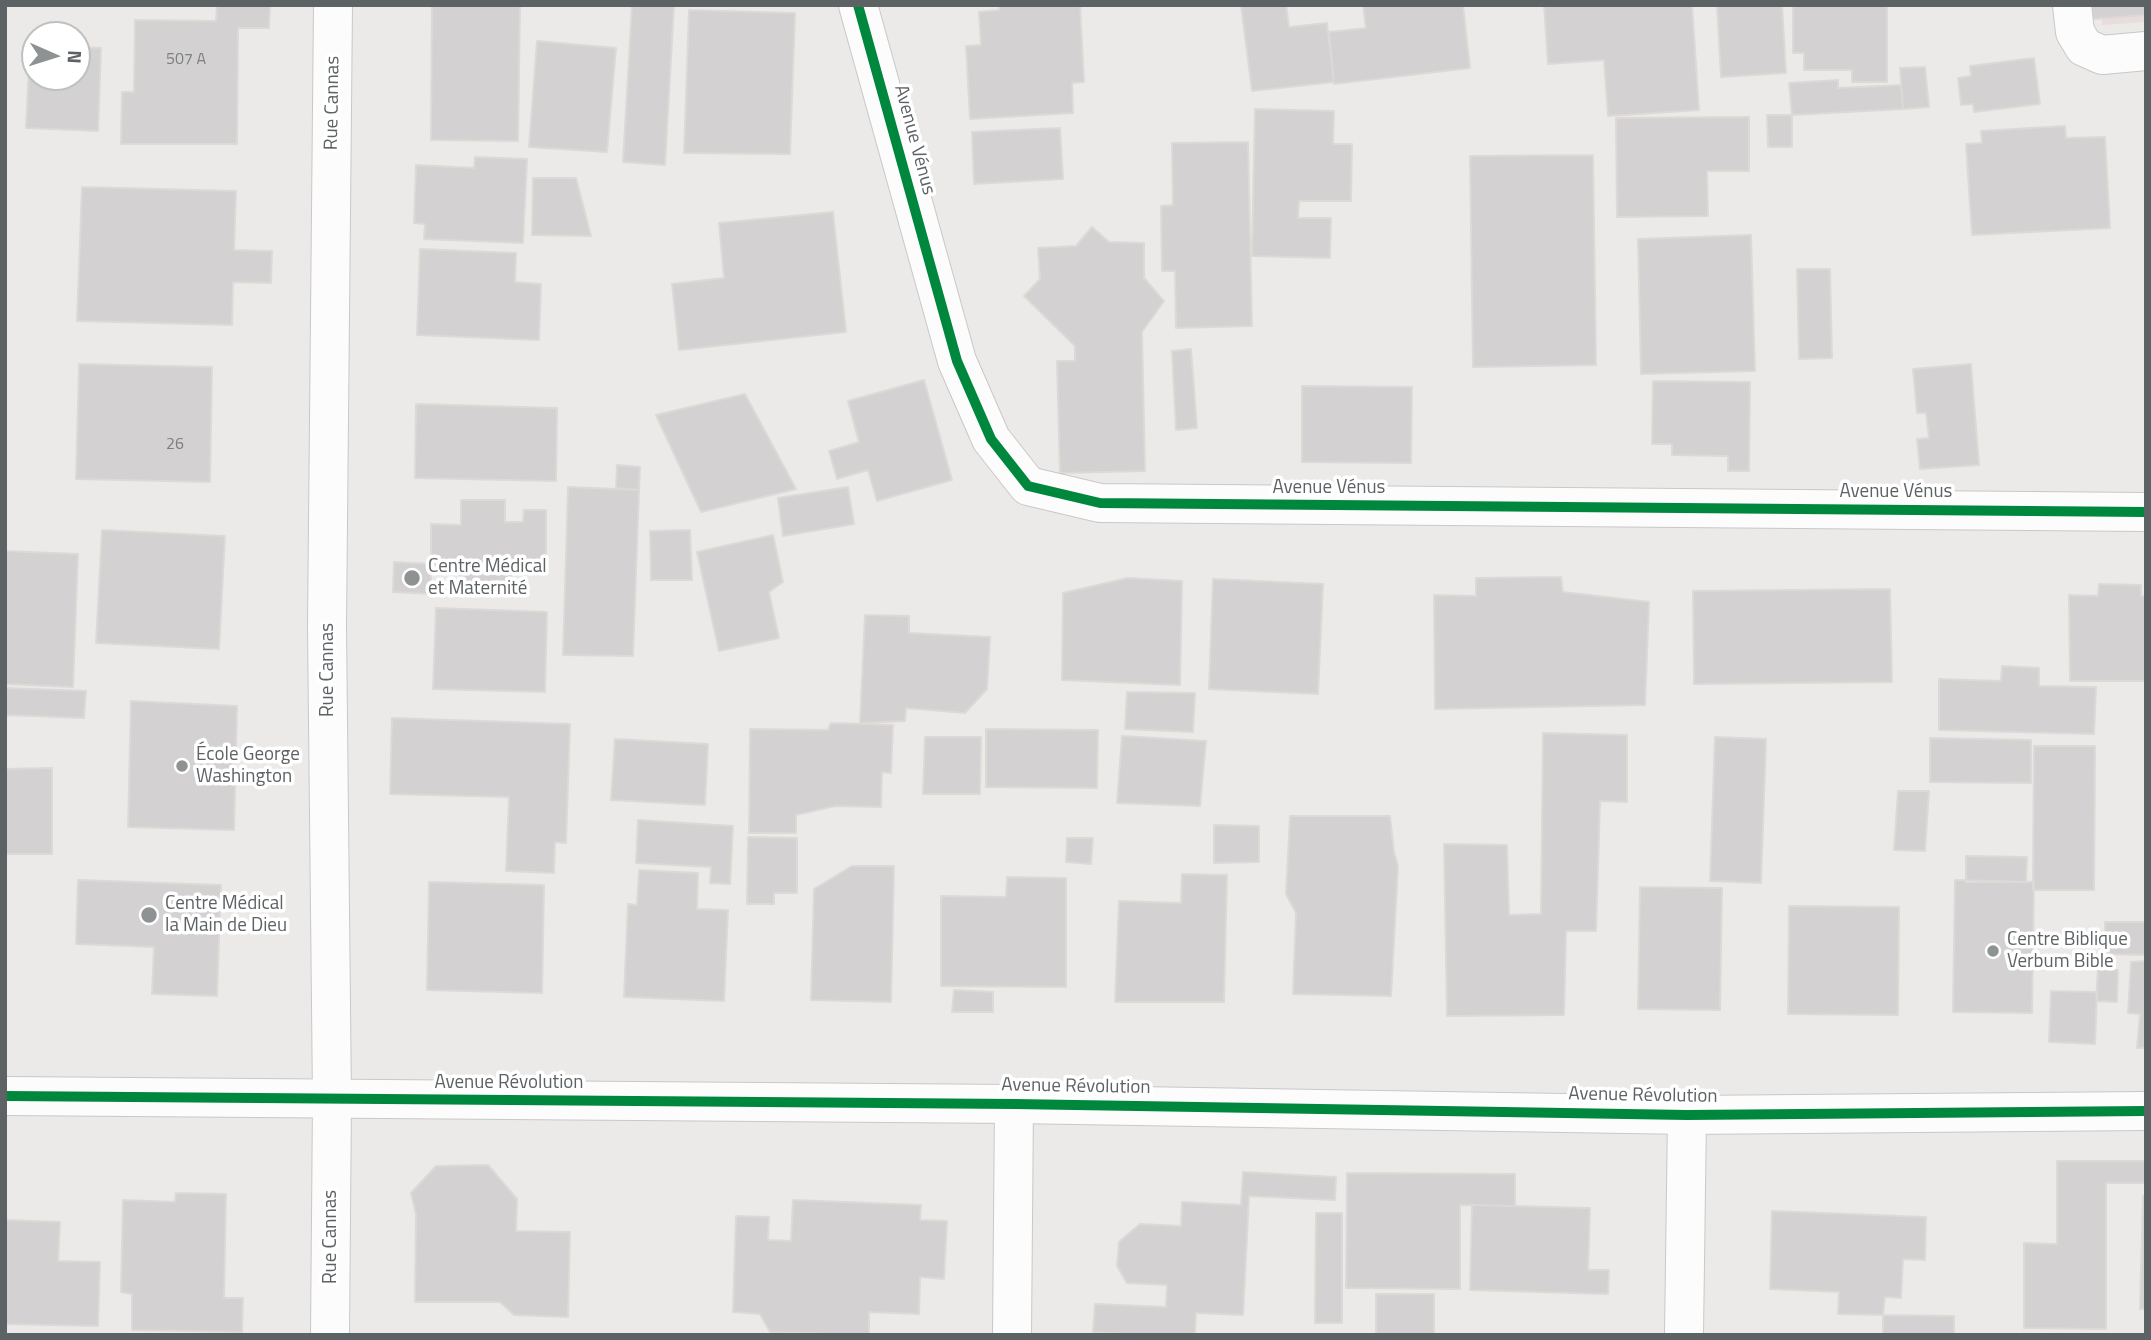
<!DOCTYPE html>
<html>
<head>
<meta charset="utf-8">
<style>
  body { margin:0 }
  #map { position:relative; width:2151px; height:1340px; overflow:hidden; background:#eceae8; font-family:"Titillium Web",sans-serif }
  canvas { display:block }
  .frame { position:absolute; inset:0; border:7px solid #5d6265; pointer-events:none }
  .north { position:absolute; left:21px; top:21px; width:70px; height:70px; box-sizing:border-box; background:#fff; border:2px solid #bec0c1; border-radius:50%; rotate:93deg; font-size:19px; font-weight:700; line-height:28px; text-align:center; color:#5d6265 }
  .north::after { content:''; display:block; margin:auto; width:24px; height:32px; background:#8f9293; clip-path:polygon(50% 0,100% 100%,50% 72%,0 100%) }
</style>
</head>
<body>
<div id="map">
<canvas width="2151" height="1340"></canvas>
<div class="frame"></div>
<div class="north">N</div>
</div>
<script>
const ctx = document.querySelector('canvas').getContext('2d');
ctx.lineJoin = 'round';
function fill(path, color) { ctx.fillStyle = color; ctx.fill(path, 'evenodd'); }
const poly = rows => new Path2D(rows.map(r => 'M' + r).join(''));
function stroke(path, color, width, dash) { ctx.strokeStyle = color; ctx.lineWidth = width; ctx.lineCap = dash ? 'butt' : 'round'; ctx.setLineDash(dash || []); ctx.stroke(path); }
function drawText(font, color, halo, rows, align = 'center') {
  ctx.font = font + ' "Titillium Web",sans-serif'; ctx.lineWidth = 7; ctx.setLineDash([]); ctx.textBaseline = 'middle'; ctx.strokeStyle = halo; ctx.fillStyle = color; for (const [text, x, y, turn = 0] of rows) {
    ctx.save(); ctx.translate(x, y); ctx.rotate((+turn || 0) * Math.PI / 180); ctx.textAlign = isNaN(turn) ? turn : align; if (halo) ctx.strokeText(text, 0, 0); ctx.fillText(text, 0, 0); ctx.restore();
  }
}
fill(poly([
  [2101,5,2146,5,2146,22,2102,25]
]), '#e8dcdd');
const building = poly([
  [217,5,270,5,269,28,238,28,237,144,121,144,122,92,134,92,135,20,216,21,217,5],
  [432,5,520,5,518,141,431,140,432,5],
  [632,5,674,5,665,165,623,162,632,5],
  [999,5,1080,5,1084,82,1072,83,1073,113,970,119,966,46,981,45,979,12,999,10,999,5],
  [1241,5,1286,5,1289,27,1327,23,1334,82,1252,91,1241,5],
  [1363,5,1463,5,1470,68,1334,84,1329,32,1366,28,1363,5],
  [1544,5,1692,5,1699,110,1608,116,1604,60,1548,64,1544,5],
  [1717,5,1782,5,1786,73,1721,77,1717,5],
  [1793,5,1887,5,1887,82,1852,82,1852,70,1804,70,1804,53,1793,53,1793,5],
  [2092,5,2146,5,2146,15,2093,19,2092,5],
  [689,10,795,13,790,154,684,153,689,10],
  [537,41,616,48,607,152,529,147,537,41],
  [30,45,35,45,35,77,77,77,77,47,101,48,98,131,26,128,30,45],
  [2034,58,2040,104,1974,112,1973,104,1961,105,1958,78,1971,76,1970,66,2034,58],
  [1925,67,1929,107,1903,109,1900,68,1925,67],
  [1838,80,1838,88,1901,85,1903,109,1792,115,1789,83,1838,80],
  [1255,109,1334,111,1333,144,1352,144,1351,201,1299,201,1298,218,1331,218,1330,258,1252,256,1255,109],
  [1767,115,1792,115,1792,147,1768,147,1767,115],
  [1749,117,1749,171,1707,171,1708,216,1617,217,1616,118,1749,117],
  [2065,126,2066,138,2105,137,2110,228,1972,235,1966,144,1982,143,1981,131,2065,126],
  [1060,128,1063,179,974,184,972,132,1060,128],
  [1248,142,1252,326,1176,328,1175,271,1162,271,1161,206,1173,205,1172,143,1248,142],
  [1593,155,1596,365,1473,367,1470,156,1593,155],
  [475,157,527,159,523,243,424,239,425,224,414,223,416,165,474,168,475,157],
  [533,178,576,178,591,236,532,235,533,178],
  [82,187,236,191,234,250,272,251,271,283,233,282,232,325,77,321,82,187],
  [833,212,846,332,679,350,672,284,724,278,719,223,833,212],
  [1092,227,1109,242,1144,243,1144,278,1164,301,1142,332,1145,471,1060,473,1057,361,1075,361,1075,346,1024,296,1040,279,1038,248,1076,246,1092,227],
  [1751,235,1755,371,1641,374,1638,239,1751,235],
  [420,249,516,253,515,282,541,284,539,340,417,335,420,249],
  [1797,269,1830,269,1832,358,1799,359,1797,269],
  [1191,349,1197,428,1176,430,1172,351,1191,349],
  [79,364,212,367,210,482,76,479,79,364],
  [1971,364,1979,465,1920,469,1917,439,1929,438,1926,413,1917,413,1913,369,1971,364],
  [924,380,952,480,877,501,868,470,837,479,829,451,859,442,848,401,924,380],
  [1653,381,1750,382,1749,471,1728,471,1728,456,1672,455,1672,444,1652,444,1653,381],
  [1302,386,1412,387,1411,463,1302,462,1302,386],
  [745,394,796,489,701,512,656,415,745,394],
  [416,404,557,408,556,481,415,478,416,404],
  [617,465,640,467,639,490,616,488,617,465],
  [568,487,639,490,633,656,563,655,568,487],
  [848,487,854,524,783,536,778,498,848,487],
  [461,500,505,500,505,522,523,522,524,510,546,510,546,570,511,570,511,590,460,590,460,565,431,564,431,524,461,525,461,500],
  [102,530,225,536,219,649,96,643,102,530],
  [690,530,692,580,651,580,650,531,690,530],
  [773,535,783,582,769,592,779,638,719,651,697,552,773,535],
  [5,551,78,554,73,687,5,684,5,551],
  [394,562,431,564,431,594,393,592,394,562],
  [1561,577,1563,592,1649,602,1645,705,1435,709,1434,595,1476,596,1476,578,1561,577],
  [1128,578,1182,581,1180,685,1062,680,1063,593,1128,578],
  [1213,579,1323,584,1318,694,1209,689,1213,579],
  [2099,584,2141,585,2141,596,2146,596,2146,681,2070,681,2069,595,2098,596,2099,584],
  [1890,589,1892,682,1694,684,1693,591,1890,589],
  [436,608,547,612,545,692,433,689,436,608],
  [865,615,909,616,909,633,990,637,987,689,965,713,906,708,905,721,860,723,865,615],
  [2002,666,2039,668,2039,686,2096,687,2094,734,1939,730,1939,679,2001,681,2002,666],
  [5,688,86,691,84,718,5,715,5,688],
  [1127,692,1195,693,1193,732,1125,729,1127,692],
  [131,701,237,706,234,830,128,827,131,701],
  [392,718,570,724,566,843,555,842,554,873,506,871,509,797,390,794,392,718],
  [831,723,893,725,891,773,882,772,881,807,835,806,796,815,796,833,749,833,750,729,828,730,831,723],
  [986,729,1098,730,1097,788,986,787,986,729],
  [1543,733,1627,735,1627,802,1600,801,1596,931,1566,931,1564,1015,1447,1016,1444,844,1507,845,1509,915,1541,914,1543,733],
  [1122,736,1206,741,1200,806,1117,803,1122,736],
  [925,737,981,737,980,794,923,794,925,737],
  [1715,737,1766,739,1761,883,1710,881,1715,737],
  [1930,738,2031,740,2031,783,1930,782,1930,738],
  [615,739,708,744,705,805,611,800,615,739],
  [2034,746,2095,746,2094,890,2033,890,2034,746],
  [52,768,52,854,5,854,5,769,52,768],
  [1898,791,1929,791,1925,851,1894,850,1898,791],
  [1290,816,1390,816,1394,852,1398,866,1391,996,1293,994,1296,913,1286,894,1290,816],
  [638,820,733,826,730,884,710,883,711,867,636,863,638,820],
  [1214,825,1259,826,1259,862,1214,863,1214,825],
  [748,837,797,838,797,893,774,893,774,904,747,904,748,837],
  [1067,838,1093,838,1091,864,1066,862,1067,838],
  [1966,856,2027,857,2026,882,1966,882,1966,856],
  [852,866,894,866,891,1002,811,1000,814,889,852,866],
  [639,870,698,873,697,909,728,910,724,1001,624,997,628,904,637,905,639,870],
  [1182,874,1227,875,1224,1002,1115,1002,1119,901,1181,903,1182,874],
  [1007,877,1066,878,1066,987,941,986,941,896,1006,897,1007,877],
  [78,880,221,885,217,996,152,994,154,947,76,944,78,880],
  [1955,880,2034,882,2032,1013,1953,1012,1955,880],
  [429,882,544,885,542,993,427,990,429,882],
  [1640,887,1722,888,1720,1010,1638,1009,1640,887],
  [1789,906,1899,907,1898,1015,1788,1014,1789,906],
  [2105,922,2146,922,2146,955,2105,954,2105,922],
  [2146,961,2146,1048,2137,1048,2140,1014,2128,1013,2131,962,2146,961],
  [2098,969,2118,970,2117,1002,2096,1001,2098,969],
  [954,990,993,992,993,1012,952,1012,954,990],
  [2051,991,2097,992,2095,1044,2049,1042,2051,991],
  [2057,1161,2146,1161,2146,1183,2106,1183,2106,1329,2024,1328,2024,1243,2057,1244,2057,1161],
  [488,1165,517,1199,516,1231,570,1232,568,1317,514,1315,500,1302,415,1302,416,1214,411,1193,436,1166,488,1165],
  [1243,1172,1336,1177,1335,1200,1249,1196,1243,1315,1196,1313,1195,1335,1143,1335,1093,1332,1095,1304,1166,1307,1167,1285,1127,1283,1117,1266,1119,1242,1140,1224,1181,1226,1182,1202,1241,1205,1243,1172],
  [1347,1173,1515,1174,1515,1206,1460,1205,1460,1289,1346,1288,1347,1173],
  [176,1193,226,1194,224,1298,243,1298,242,1332,132,1330,132,1294,121,1292,123,1200,175,1202,176,1193],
  [2143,1196,2146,1196,2146,1309,2140,1309,2143,1196],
  [793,1200,921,1205,920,1220,947,1221,944,1279,920,1277,919,1314,869,1312,869,1335,770,1332,760,1314,733,1312,736,1216,769,1217,768,1240,791,1241,793,1200],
  [1472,1205,1590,1208,1588,1270,1609,1270,1608,1294,1470,1290,1472,1205],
  [1772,1211,1926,1217,1925,1260,1903,1259,1901,1298,1885,1297,1883,1315,1838,1314,1839,1292,1770,1289,1772,1211],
  [1316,1213,1342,1213,1342,1323,1315,1323,1316,1213],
  [5,1220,60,1222,58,1261,100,1262,98,1326,5,1324,5,1220],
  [1376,1294,1434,1294,1434,1334,1376,1334,1376,1294],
  [1883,1315,1954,1316,1954,1335,1883,1335,1883,1315]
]);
fill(building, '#d3d1d1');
stroke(building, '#dcd9d7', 2);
const street = poly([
  [858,5,957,361,991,439,1028,486,1100,503,2146,512],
  [2072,5,2075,32,2084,47,2102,55,2146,51],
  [330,1335,332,1100,327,626,333,5],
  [1012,1335,1014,1104],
  [1684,1335,1687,1115]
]);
const secondary = poly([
  [5,1096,1014,1104,1687,1115,2146,1111]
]);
stroke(street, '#c9c8c8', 40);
stroke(secondary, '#c8c8c8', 40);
stroke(street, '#fcfcfc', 38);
stroke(secondary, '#fcfcfc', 38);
stroke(poly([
  [858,5,957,361,991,439,1028,486,1100,503,2146,512],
  [5,1096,1014,1104,1687,1115,2146,1111]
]), '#00873e', 10);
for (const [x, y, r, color] of [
  [412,578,9,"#8f9293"],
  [182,766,7,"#8f9293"],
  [149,915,9,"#8f9293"],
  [1993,951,7,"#8f9293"]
]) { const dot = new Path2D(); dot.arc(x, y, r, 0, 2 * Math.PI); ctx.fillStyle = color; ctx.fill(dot); stroke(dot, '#fff', 2.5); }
drawText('16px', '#7c7f81', null, [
  ["507 A",186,60],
  ["26",175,445]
]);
drawText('19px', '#5d6265', '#fff', [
  ["Rue Cannas",333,103,-89],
  ["Avenue Vénus",914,140,75],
  ["Avenue Vénus",1329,488],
  ["Avenue Vénus",1896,492],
  ["Rue Cannas",328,670,-90],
  ["Avenue Révolution",509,1083],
  ["Avenue Révolution",1076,1087,1],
  ["Avenue Révolution",1643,1096,1],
  ["Rue Cannas",331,1237,-90]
]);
drawText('19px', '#5d6265', '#fff', [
  ["Centre Médical",428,567],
  ["et Maternité",428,589],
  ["École George",196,755],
  ["Washington",196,777],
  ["Centre Médical",165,904],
  ["la Main de Dieu",165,926],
  ["Centre Biblique",2007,940],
  ["Verbum Bible",2007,962]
], 'left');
</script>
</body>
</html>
